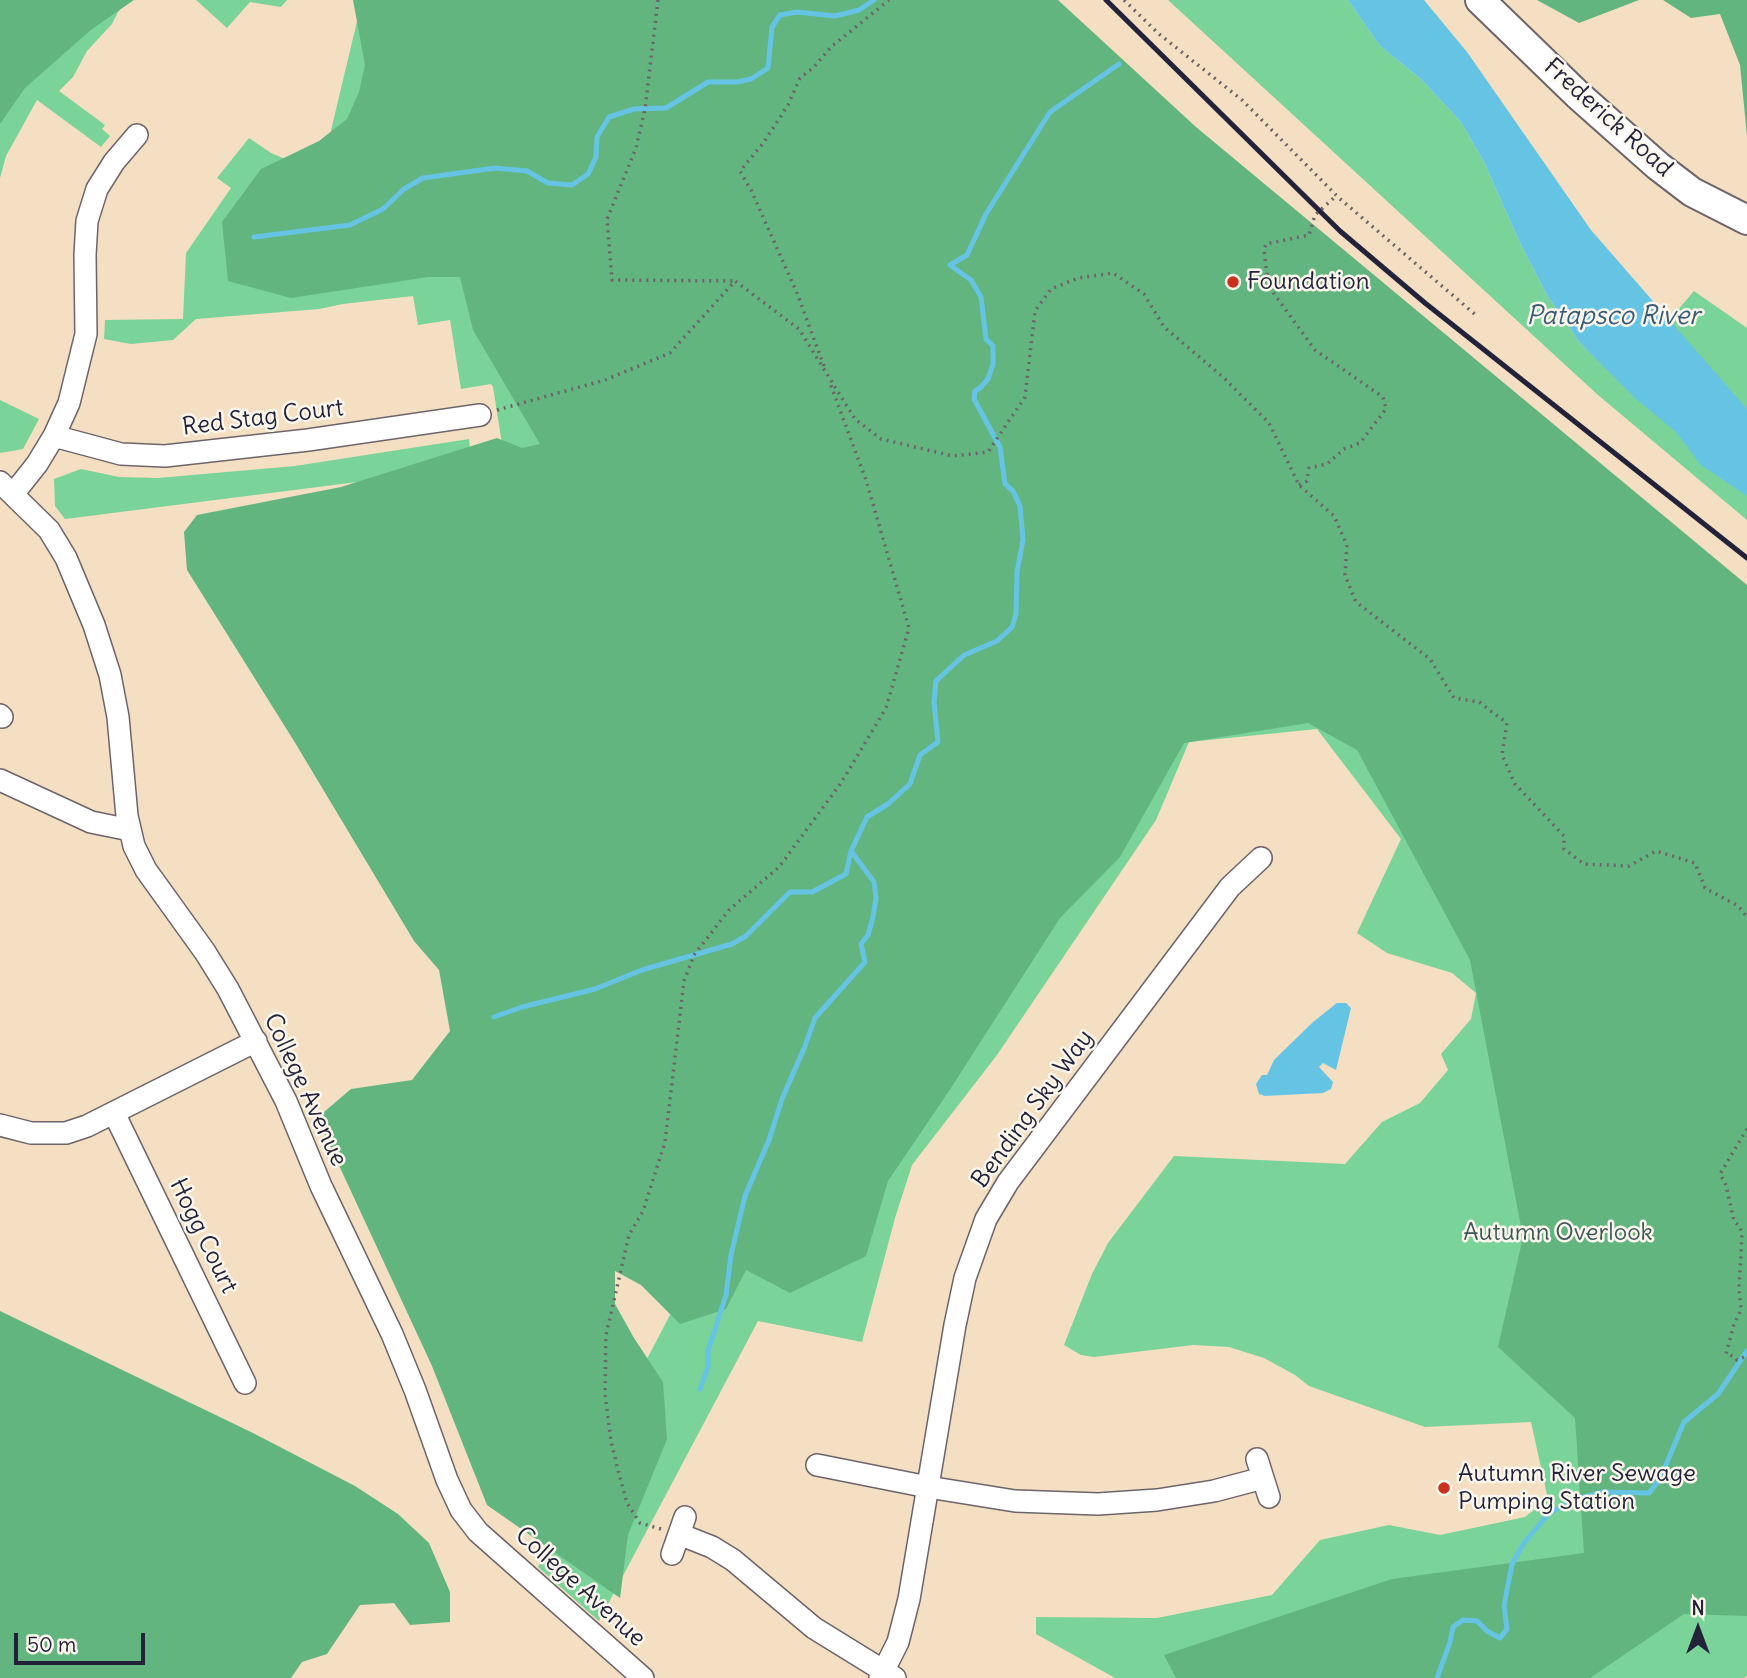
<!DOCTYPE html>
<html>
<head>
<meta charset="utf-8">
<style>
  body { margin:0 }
  #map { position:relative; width:1747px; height:1678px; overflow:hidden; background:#f4dfc2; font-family:Delius,sans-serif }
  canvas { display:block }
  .north { position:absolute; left:1663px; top:1594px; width:70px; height:70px; -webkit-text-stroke:5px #fbf7ec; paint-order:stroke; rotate:0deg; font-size:19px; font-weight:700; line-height:28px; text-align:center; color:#22223b }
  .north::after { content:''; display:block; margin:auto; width:24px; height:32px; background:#22223b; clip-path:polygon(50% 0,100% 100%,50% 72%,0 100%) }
  .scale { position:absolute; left:14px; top:1633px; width:131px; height:32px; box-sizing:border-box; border:4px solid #22223b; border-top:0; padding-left:9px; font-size:21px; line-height:24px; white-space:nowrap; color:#22223b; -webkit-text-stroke:5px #fbf7ec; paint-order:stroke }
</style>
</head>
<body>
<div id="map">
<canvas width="1747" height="1678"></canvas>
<div class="north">N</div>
<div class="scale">50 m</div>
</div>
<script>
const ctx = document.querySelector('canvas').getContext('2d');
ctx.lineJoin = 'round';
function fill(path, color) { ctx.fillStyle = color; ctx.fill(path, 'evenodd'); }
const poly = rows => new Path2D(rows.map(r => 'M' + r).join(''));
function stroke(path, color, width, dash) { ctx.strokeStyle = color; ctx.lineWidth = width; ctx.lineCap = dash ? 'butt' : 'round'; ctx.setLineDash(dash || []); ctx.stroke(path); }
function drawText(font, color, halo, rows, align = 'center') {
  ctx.font = font + ' Delius,sans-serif'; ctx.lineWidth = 5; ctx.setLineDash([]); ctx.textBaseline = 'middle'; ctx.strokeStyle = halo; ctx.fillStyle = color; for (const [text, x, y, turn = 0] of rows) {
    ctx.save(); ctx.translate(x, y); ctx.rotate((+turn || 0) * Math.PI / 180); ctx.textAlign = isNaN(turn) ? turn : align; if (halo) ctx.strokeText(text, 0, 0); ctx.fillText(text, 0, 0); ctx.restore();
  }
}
fill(poly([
  [128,0,118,12,112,24,87,51,73,77,59,91,105,125,102,129,110,136,101,147,37,100,6,156,0,178,0,85],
  [196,0,287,0,281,7,250,2,227,28],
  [1168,0,1348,0,1380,46,1421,79,1461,122,1484,162,1520,243,1547,295,1580,343,1618,380,1694,291,1747,328,1747,520,1598,395],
  [359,13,1144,94,1747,592,1747,1676,1744,1678,1115,1678,1036,1634,1036,1617,1157,1618,1272,1595,1320,1540,1389,1525,1440,1535,1525,1517,1548,1499,1531,1422,1425,1427,1309,1386,1295,1375,1264,1358,1229,1347,1193,1345,1094,1357,1081,1355,1064,1345,1092,1274,1108,1243,1174,1156,1345,1164,1382,1122,1420,1103,1448,1070,1441,1054,1471,1019,1476,993,1452,973,1387,953,1357,933,1401,839,1317,729,1189,742,1156,820,997,1055,912,1165,895,1218,862,1342,758,1321,599,1621,538,1567,792,1082,563,456,65,519,55,506,54,479,81,469,119,477,158,478,295,466,469,439,470,448,502,444,493,387,491,384,461,389,450,320,418,325,413,296,343,304,319,309,196,319,173,340,131,344,104,339,105,320,183,319,186,253,231,188,217,178,249,138,271,153,295,163,328,143],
  [0,400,39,419,23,449,0,453]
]), '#7ad398');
fill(poly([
  [0,0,134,0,92,29,25,88,0,124],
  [353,0,1058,0,1196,127,1747,585,1747,1616,1684,1614,1590,1678,1176,1678,1164,1655,1392,1579,1584,1553,1575,1418,1498,1347,1523,1237,1470,960,1357,750,1308,723,1184,743,1120,857,1060,918,949,1091,888,1181,866,1256,790,1293,746,1270,726,1309,680,1324,641,1285,615,1271,615,1304,634,1338,663,1382,667,1439,628,1535,620,1598,487,1505,432,1366,317,1118,351,1089,412,1080,450,1031,439,970,414,941,294,741,187,570,184,532,197,515,341,487,497,438,522,448,540,444,473,330,460,277,428,277,291,298,228,281,222,222,261,169,319,141,347,119,359,92,365,65],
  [1537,0,1639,0,1579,23],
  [1663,0,1747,0,1747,136,1740,65,1720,14,1691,18],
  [0,1311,253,1433,355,1486,398,1514,429,1543,450,1592,450,1622,410,1625,394,1603,360,1605,327,1654,302,1662,291,1678,0,1678]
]), '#63b580');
fill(poly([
  [1348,0,1424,0,1467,52,1591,230,1747,409,1747,496,1701,465,1676,432,1635,398,1580,343,1547,295,1520,243,1484,162,1461,122,1421,79,1380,46],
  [1337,1003,1346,1003,1351,1008,1336,1070,1323,1063,1319,1067,1333,1082,1331,1089,1323,1093,1265,1096,1259,1094,1256,1084,1262,1075,1267,1075,1274,1060,1313,1022]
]), '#65c4e3');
stroke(poly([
  [254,237,350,225,383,209,404,189,423,178,495,168,527,171,548,183,572,185,588,174,596,157,597,137,609,117,634,109,666,108,708,82,737,82,751,79,768,68,772,27,780,15,797,12,835,16,859,10,874,0],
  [494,1017,522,1007,595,989,642,970,732,944,746,936,790,892,812,892,846,874,851,851,867,817,888,804,910,784,920,755,938,742,934,702,936,681,964,655,997,641,1012,627,1016,614,1017,572,1023,540,1020,506,1013,491,1005,484,1000,447,974,399,975,391,980,388,988,379,993,364,993,346,986,339,981,297,971,280,950,265,967,255,986,214,1050,112,1119,64],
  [700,1389,708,1367,708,1351,726,1295,731,1255,745,1196,769,1140,782,1099,805,1046,815,1018,865,962,861,944,868,935,873,917,876,898,874,882,851,851],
  [1437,1678,1450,1642,1453,1627,1463,1620,1477,1621,1487,1631,1500,1638,1507,1629,1504,1606,1512,1564,1524,1543,1549,1513,1577,1499,1603,1492,1649,1493,1660,1479,1684,1422,1718,1394,1747,1351]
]), '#65c4e3', 5);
const minor = poly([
  [54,436,121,454,165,456,308,440,480,415],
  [0,482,49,530,66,558,94,625,110,675,118,717,127,816,134,846,146,870,205,952,228,989,286,1101,321,1186,392,1334,415,1390,447,1480,461,1510,478,1532,643,1678],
  [14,493,37,464,54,436,69,403,86,334,85,255,87,221,97,189,114,162,137,135],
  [0,715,2,717],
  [0,780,91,822,130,830],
  [114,1113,245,1383],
  [0,1125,31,1133,66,1133,87,1126,256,1041],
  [1257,1459,1269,1497],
  [817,1465,928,1487,1015,1501,1098,1504,1157,1500,1214,1491,1263,1478],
  [679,1534,712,1547,733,1560,814,1628,895,1678],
  [672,1554,685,1517],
  [880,1678,898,1642,909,1599,955,1325,965,1278,986,1219,1008,1182,1230,887,1261,858]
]);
const major = poly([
  [1480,0,1578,95,1658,166,1692,192,1747,220]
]);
stroke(minor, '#6c646a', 24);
stroke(major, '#6c646a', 32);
stroke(poly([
  [658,0,645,109,636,148,607,219,612,280,735,281],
  [1124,0,1159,34,1242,100,1339,198,1477,316],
  [824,366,797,293,751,190,740,171,764,142,788,105,800,78,814,67,831,47,889,0],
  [497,410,605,380,670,353,735,281,799,329,855,419,881,439,953,456,988,452,1025,397,1035,311,1051,289,1078,278,1113,273,1144,294,1164,327,1224,378,1269,423,1299,485,1334,516,1347,545,1345,575,1356,602,1430,659,1454,698,1479,702,1507,723,1502,755,1515,784,1564,836,1564,849,1584,864,1629,866,1656,851,1695,863,1705,888,1738,906,1747,917],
  [1299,485,1307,481,1309,468,1327,464,1344,449,1360,443,1386,409,1383,397,1315,350,1272,291,1267,275,1264,250,1266,244,1309,235,1315,215,1336,196],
  [1747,1129,1720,1174,1726,1185,1734,1221,1740,1227,1742,1235,1739,1288,1741,1310,1734,1324,1726,1354,1735,1357,1737,1360,1747,1356],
  [661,1529,640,1523,627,1503,617,1466,611,1441,605,1394,606,1335,629,1235,643,1211,665,1142,684,981,694,955,729,910,779,867,841,783,886,708,909,628,866,480,830,383]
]), '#6c646a', 3.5, [2, 5]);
stroke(minor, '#fff', 21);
stroke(major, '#fff', 28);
stroke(poly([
  [1106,0,1340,231,1425,303,1747,558]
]), '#22223b', 5);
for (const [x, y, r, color] of [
  [1233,282,7,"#c8321e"],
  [1444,1488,7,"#c8321e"]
]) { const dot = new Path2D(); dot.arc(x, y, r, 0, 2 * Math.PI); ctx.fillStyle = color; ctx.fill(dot); stroke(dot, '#fbf7ec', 2.5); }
drawText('24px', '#22223b', '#fbf7ec', [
  ["Frederick Road",1608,118,42],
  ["Red Stag Court",263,418,-7],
  ["College Avenue",305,1090,65],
  ["Bending Sky Way",1033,1109,-54],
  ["Hogg Court",203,1236,64],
  ["College Avenue",580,1587,42]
]);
drawText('24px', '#22223b', '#fbf7ec', [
  ["Foundation",1247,282],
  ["Autumn River Sewage",1458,1474],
  ["Pumping Station",1458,1502]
], 'left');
drawText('24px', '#3c5757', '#fbf7ec', [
  ["Autumn Overlook",1558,1233]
]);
drawText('italic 26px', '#395b76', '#fbf7ec', [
  ["Patapsco River",1613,317]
]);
</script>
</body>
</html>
